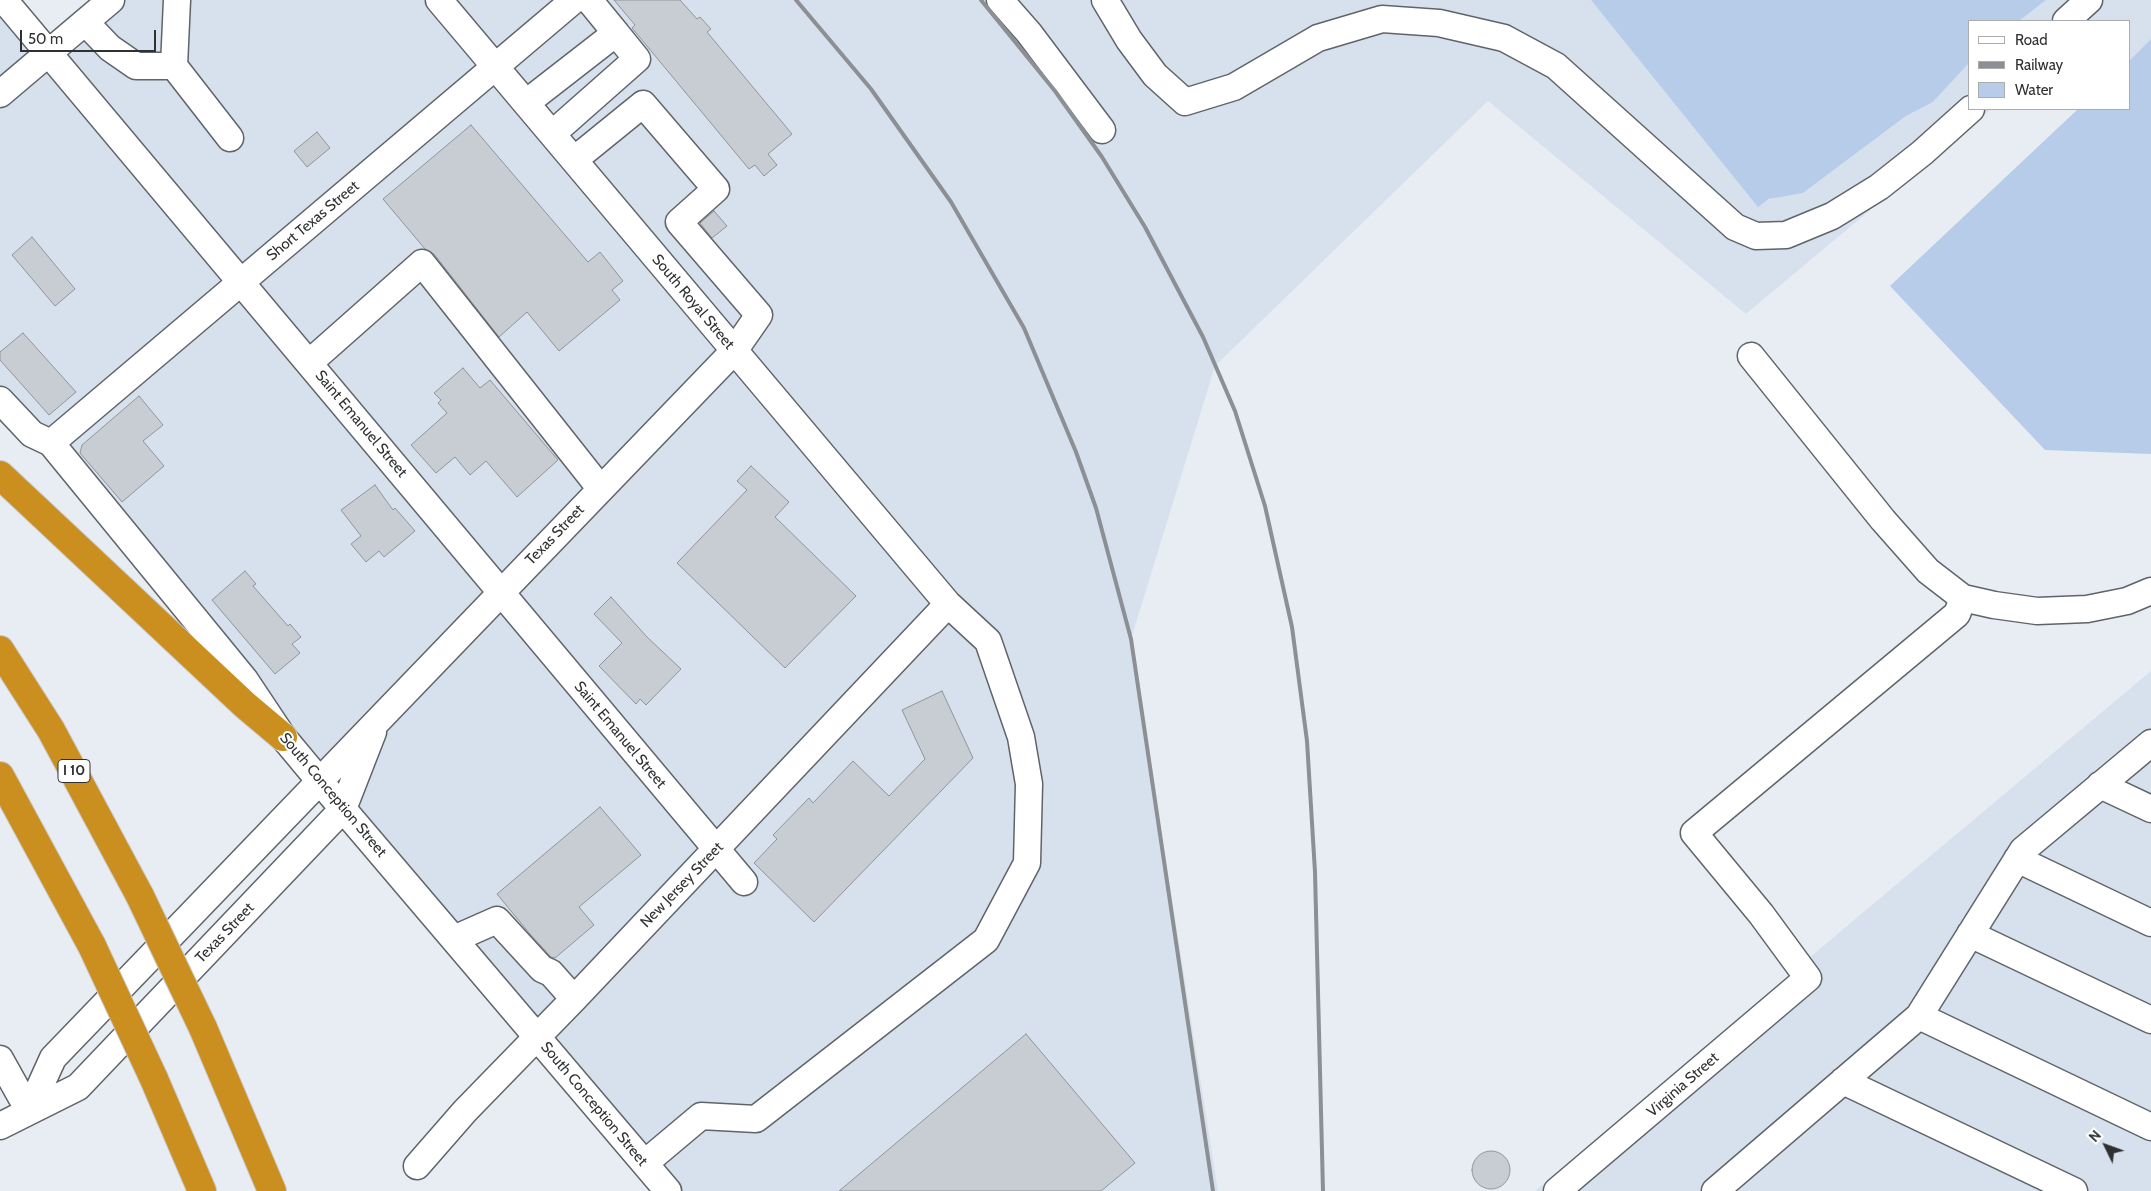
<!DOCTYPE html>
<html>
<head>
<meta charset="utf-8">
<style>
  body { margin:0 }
  #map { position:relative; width:2151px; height:1191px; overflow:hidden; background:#e8edf4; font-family:Cabin,sans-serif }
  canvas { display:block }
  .legend { position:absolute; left:1968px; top:20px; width:162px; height:90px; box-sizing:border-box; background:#fff; border:1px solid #abacad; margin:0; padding:6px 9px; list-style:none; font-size:15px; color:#2e3032 }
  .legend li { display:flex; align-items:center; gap:10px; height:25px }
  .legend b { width:25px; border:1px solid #abacad }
  .north { position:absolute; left:2081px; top:1121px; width:50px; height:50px; -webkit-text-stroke:4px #fff; paint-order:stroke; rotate:312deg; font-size:14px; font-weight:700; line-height:20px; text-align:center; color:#2e3032 }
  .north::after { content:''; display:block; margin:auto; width:18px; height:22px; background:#2e3032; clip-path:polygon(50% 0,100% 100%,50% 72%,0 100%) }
  .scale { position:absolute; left:20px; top:30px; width:136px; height:22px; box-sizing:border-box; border:2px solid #2e3032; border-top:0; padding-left:6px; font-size:15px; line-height:18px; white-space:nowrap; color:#2e3032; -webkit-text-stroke:4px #fff; paint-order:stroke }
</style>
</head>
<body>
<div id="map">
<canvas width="2151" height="1191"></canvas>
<ul class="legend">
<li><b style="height:6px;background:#fff"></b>Road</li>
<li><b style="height:6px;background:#8c8f94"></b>Railway</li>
<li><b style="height:14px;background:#b6cce9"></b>Water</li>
</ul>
<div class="north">N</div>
<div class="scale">50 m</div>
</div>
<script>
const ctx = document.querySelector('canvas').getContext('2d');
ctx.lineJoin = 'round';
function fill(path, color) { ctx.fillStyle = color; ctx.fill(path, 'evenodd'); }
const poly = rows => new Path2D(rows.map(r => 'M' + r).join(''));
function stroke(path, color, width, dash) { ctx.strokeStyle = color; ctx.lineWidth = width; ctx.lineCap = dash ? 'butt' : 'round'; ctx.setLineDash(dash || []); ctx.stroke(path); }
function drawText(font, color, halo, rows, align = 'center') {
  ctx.font = font + ' Cabin,sans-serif'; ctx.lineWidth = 4; ctx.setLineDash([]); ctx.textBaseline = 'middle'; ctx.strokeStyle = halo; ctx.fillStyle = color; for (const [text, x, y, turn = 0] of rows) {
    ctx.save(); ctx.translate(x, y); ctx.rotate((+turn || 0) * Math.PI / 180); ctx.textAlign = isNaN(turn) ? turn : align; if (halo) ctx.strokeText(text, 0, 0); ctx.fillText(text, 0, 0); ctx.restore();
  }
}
fill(poly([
  [0,0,48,53,111,0,1591,0,1764,202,1776,197,1803,193,1906,116,1933,102,1970,62,1970,109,1991,109,1746,314,1488,101,1215,366,1131,639,1218,1191,668,1191,0,400],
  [2046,0,2151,0,2151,39,2130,60,2130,21,2019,21],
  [2151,671,2151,1191,1535,1191,1854,920]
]), '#d7e1ed');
fill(poly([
  [1591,0,2046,0,2019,21,1970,21,1970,62,1933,102,1906,116,1803,193,1769,199,1758,207],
  [2151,39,2151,454,2045,450,1890,286,2078,109,2130,109,2130,60]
]), '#b6cce9');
const building = poly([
  [614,0,680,0,697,19,700,17,711,29,707,32,792,134,768,154,777,165,764,176,755,165,749,169,632,28,635,25,614,0],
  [471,125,588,262,600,252,623,281,612,290,620,300,559,351,527,312,499,337,434,254,425,249,383,199,471,125],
  [317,132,330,148,307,167,294,151,317,132],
  [714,211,727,226,712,238,700,223,714,211],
  [32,237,75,289,55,306,12,255,32,237],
  [23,333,76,392,49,415,0,360,0,352,23,333],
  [463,368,480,388,490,380,558,460,517,497,486,461,470,475,455,457,436,473,411,445,447,413,438,403,441,400,434,393,463,368],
  [139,396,163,425,143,441,164,466,122,502,80,453,82,445,139,396],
  [751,466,789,502,775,517,856,596,785,668,677,563,747,490,737,481,751,466],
  [375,485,393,510,395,508,415,531,384,557,379,551,366,562,351,544,361,536,341,510,375,485],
  [245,571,256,584,253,586,288,626,290,624,301,637,292,644,300,653,275,674,212,600,245,571],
  [611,597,647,637,681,669,646,705,640,699,636,704,599,666,622,643,594,614,611,597],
  [942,691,973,758,814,922,754,863,777,839,773,835,809,798,813,803,853,761,889,796,925,759,902,710,942,691],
  [600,807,641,855,579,907,594,925,555,958,551,957,530,934,497,894,600,807],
  [1026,1034,1135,1163,1101,1191,839,1191,1026,1034],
  '1472 1170a19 19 0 1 1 38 0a19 19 0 1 1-38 0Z'
]);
fill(building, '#c8cdd3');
stroke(building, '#90959b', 1);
const minor = poly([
  [4,0,744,882],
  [177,0,174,66,230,138],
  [439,0,948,604,988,641,1021,737,1029,784,1027,863,986,940,756,1119,701,1116,645,1163],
  [1000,0,1029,33,1102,130],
  [1105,0,1129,40,1155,75,1185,102,1234,87,1318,38,1382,19,1439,23,1504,38,1556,66,1735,227,1756,236,1786,235,1832,216,1879,187,1922,153,1971,109],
  [2066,21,2089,0],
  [85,22,110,48,136,66,174,66],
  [0,94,111,0],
  [526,103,616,33,589,0],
  [552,134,637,59,616,33],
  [1751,356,1883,520,1928,571,1963,598,1994,605,2037,611,2087,609,2127,601,2151,591],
  [309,363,422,263,600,488],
  [0,400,32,434,51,443,245,680,283,737,343,809,668,1191],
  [51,443,574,0],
  [2100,785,2151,809],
  [2017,859,2151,923],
  [1970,934,2151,1020],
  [454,939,497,920,542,969,551,973,574,999],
  [1919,1016,2151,1127],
  [0,1059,29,1111],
  [1843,1081,2074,1191],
  [29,1111,53,1058,734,351,759,315,679,222,716,189,643,104,574,160],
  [0,1126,78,1087,343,809,373,732],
  [417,1166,465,1111,574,999,948,604],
  [1557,1191,1808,978,1761,914,1694,833,1957,614,1963,598],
  [1715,1191,1919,1016,2023,850,2151,743]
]);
const highway = poly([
  [0,475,245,705,283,737],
  [0,650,51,730,140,896],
  [0,776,92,946],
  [203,1028,272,1191],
  [154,1079,202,1191]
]);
stroke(minor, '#5f6469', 29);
stroke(highway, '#c9c9ca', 30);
stroke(minor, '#fff', 26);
stroke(highway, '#cb8f20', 28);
stroke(poly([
  [796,0,871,89,951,202,1024,328,1076,452,1096,508,1131,639,1213,1191],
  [981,0,1055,91,1102,157,1145,227,1203,337,1235,411,1265,506,1292,627,1307,741,1315,872,1323,1191]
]), '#8c8f94', 4);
const highwayBridge = poly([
  [140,896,203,1028],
  [92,946,154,1079]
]);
stroke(highwayBridge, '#c9c9ca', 30, []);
stroke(highwayBridge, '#cb8f20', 28);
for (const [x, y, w] of [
  [74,771,32]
]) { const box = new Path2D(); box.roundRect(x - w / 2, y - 11.5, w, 23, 4); ctx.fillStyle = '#fff'; ctx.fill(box); stroke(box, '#2e3032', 1); }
drawText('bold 14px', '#2e3032', null, [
  ["I 10",74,771]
]);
drawText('15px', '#2e3032', '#fff', [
  ["Short Texas Street",313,221,-40],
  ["South Royal Street",693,302,50],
  ["Saint Emanuel Street",361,424,50],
  ["Texas Street",555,535,-46],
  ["Saint Emanuel Street",620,735,50],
  ["South Conception Street",333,795,50],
  ["New Jersey Street",682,885,-46],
  ["Texas Street",225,933,-46],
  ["Virginia Street",1683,1085,-41],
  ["South Conception Street",594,1104,50]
]);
</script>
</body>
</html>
